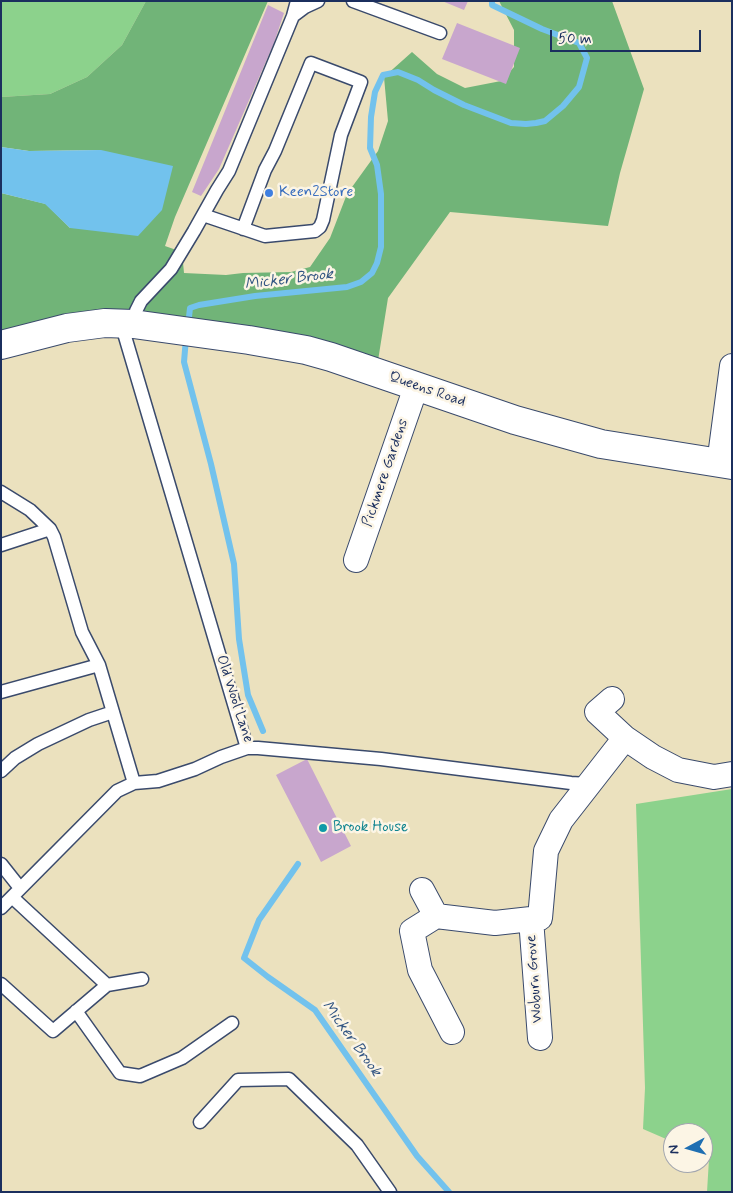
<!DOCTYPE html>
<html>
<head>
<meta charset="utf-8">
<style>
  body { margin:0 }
  #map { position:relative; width:733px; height:1193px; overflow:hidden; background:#ebe1be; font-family:Mynerve,sans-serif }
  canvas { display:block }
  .frame { position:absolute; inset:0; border:2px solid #1b2f5e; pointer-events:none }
  .north { position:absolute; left:663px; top:1123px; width:50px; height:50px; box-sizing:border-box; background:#fcf5e5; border:1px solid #a2a6af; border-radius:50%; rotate:264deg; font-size:14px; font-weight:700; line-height:20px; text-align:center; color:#1b2f5e }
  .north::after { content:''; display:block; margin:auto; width:18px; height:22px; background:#1f6fb2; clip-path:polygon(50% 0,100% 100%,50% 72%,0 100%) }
  .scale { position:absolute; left:550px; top:30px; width:151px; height:22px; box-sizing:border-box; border:2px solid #1b2f5e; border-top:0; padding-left:6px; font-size:15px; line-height:18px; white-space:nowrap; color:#1b2f5e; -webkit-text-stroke:4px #fcf5e5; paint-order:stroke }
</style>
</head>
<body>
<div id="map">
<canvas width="733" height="1193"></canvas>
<div class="frame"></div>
<div class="north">N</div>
<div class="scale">50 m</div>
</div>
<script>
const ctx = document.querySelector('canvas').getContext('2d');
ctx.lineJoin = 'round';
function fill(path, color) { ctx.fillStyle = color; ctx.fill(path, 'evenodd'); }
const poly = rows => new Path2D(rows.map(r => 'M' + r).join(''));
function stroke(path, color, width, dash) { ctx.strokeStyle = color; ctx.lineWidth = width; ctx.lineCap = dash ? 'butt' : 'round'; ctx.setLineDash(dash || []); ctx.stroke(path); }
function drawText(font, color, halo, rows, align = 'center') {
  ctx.font = font + ' Mynerve,sans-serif'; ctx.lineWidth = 5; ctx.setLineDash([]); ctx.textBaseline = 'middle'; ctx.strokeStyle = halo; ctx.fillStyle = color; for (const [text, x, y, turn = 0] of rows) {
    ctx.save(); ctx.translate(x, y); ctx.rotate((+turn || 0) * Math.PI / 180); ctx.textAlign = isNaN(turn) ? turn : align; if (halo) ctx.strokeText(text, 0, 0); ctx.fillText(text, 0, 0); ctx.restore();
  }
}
fill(poly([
  [1,1,146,1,122,45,87,77,50,94,1,97],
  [732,789,732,1192,707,1192,709,1159,703,1156,703,1133,673,1133,673,1142,643,1129,645,1088,636,804]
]), '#8cd28c');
fill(poly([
  [146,1,268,1,175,217,165,246,182,252,184,273,226,275,243,273,291,272,310,267,330,238,347,194,378,151,388,121,384,77,412,52,437,74,465,88,501,81,514,67,514,30,499,1,612,1,644,89,620,173,608,226,450,212,388,298,376,373,175,329,1,345,1,193,46,204,70,228,101,150,29,151,1,147,1,97,50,94,87,77,122,45]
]), '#71b478');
fill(poly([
  [1,147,29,151,101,150,173,166,162,210,138,236,70,228,45,204,1,193]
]), '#72c2ed');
stroke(poly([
  [188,326,190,308,199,305,255,296,347,287,361,282,372,273,377,263,381,247,381,194,377,165,370,148,371,117,375,92,383,75,398,72,418,80,434,90,464,105,511,123,526,124,536,123,545,121,563,106,579,87,587,58,579,43,542,29,492,5,492,1],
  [186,338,184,362,211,464,234,564,239,639,248,695,263,731],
  [298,864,259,920,244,958,268,977,315,1010,417,1156,449,1192]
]), '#72c2ed', 6);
fill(poly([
  [442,1,468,1,464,10],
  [268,5,284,13,274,43,219,169,201,196,192,192],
  [457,23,520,48,506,84,442,59],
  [307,759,351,846,321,862,276,775]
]), '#c8a6cd');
const service = poly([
  [353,1,440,33],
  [293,16,305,7,318,1],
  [203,215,265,236,315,231,320,227,323,220,341,135,361,82,311,63,275,151,265,170,243,229],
  [121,323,247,748],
  [133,324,136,311,141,301,171,269,194,231,217,190,229,171,293,16,297,1],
  [1,492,30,510,50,529,54,537,82,632,99,665,134,783],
  [1,545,50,529],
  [1,692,99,665],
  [1,771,15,758,38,744,89,720,113,712],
  [1,864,20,888],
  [12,897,107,985],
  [1,908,117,791,134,783,158,781,195,769,221,757,247,748,258,748,381,759,571,783,588,784],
  [1,984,53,1031,107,985,142,979],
  [76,1011,120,1073,140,1076,182,1058,232,1023],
  [200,1122,238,1080,289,1079,357,1145,390,1192]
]);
const minor = poly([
  [719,464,732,366],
  [356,560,416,387],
  [612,699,597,712,625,738,653,757,678,770,714,777,732,774],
  [422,890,436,916,412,931,420,970,452,1032],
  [436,916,495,923,540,918,546,851,561,820,625,738],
  [531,919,540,1038]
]);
const tertiary = poly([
  [1,345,67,328,105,323,133,324,249,340,306,350,331,357,515,420,601,444,732,465]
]);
stroke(service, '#3a4a6c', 15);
stroke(minor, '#3a4a6c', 26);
stroke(tertiary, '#3a4a6c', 30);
stroke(service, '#fff', 12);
stroke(minor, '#fff', 24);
stroke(tertiary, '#fff', 28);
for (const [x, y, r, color] of [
  [269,193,5,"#3f7fe0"],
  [323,828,5,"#0f9aa8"]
]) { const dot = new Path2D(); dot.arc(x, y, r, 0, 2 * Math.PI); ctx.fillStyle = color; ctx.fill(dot); stroke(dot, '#fcf5e5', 2); }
drawText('15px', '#366cbe', '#fcf5e5', [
  ["Keen2Store",279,193]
], 'left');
drawText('15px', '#1b2f5e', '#fcf5e5', [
  ["Queens Road",427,390,19],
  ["Pickmere Gardens",386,473,-71],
  ["Old Wool Lane",234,699,72],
  ["Woburn Grove",535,979,-94]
]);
drawText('15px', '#0d838f', '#fcf5e5', [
  ["Brook House",333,828]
], 'left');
drawText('italic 16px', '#315482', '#fcf5e5', [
  ["Micker Brook",289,280,-7],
  ["Micker Brook",351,1039,54]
]);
</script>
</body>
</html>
